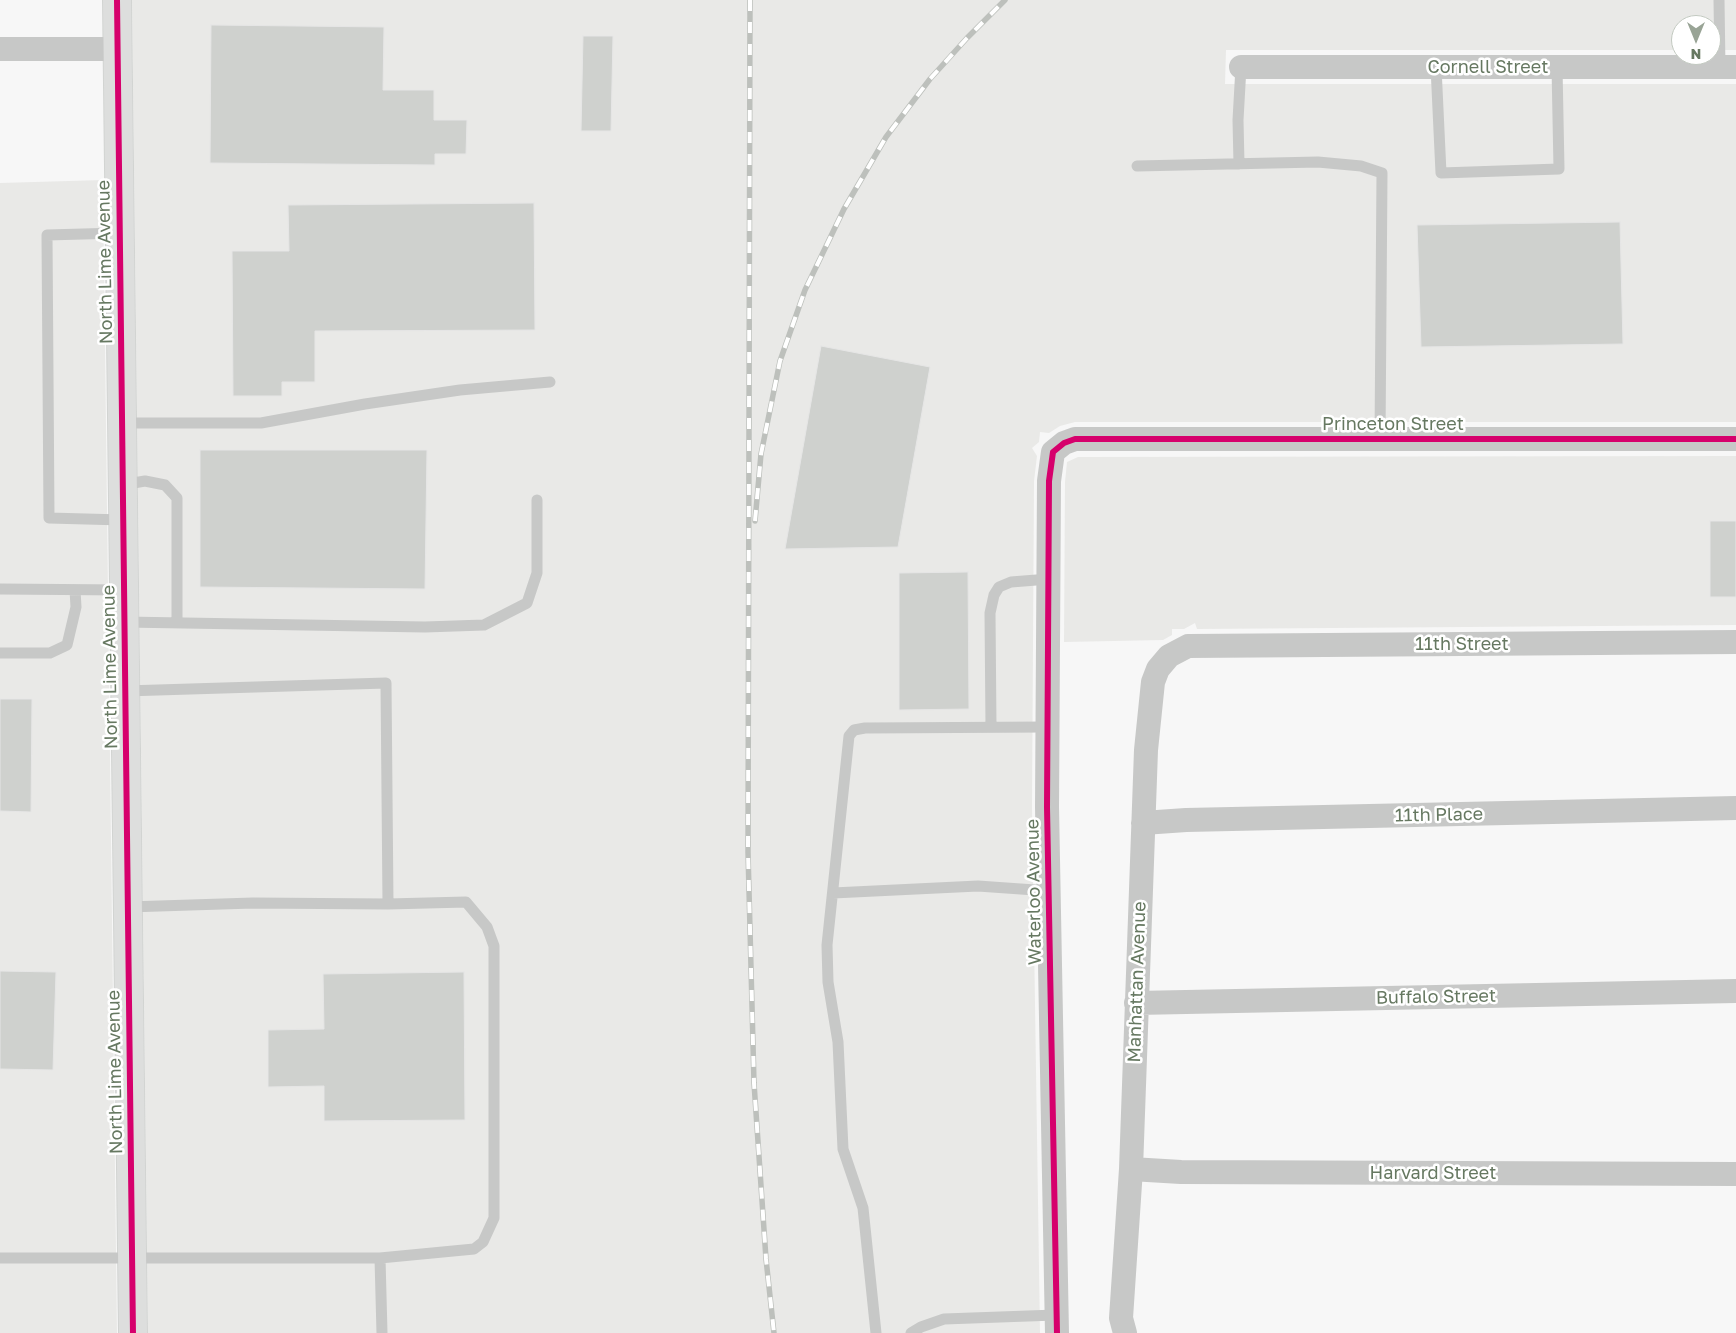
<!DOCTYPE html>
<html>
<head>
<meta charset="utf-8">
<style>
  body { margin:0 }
  #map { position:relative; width:1736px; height:1333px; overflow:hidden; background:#f7f7f7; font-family:"Golos Text",sans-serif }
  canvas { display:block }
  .north { position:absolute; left:1671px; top:15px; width:50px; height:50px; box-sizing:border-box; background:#fff; border:1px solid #c2c9c0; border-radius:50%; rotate:180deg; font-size:14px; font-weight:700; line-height:20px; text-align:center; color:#667861 }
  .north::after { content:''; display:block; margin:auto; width:18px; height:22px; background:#99a496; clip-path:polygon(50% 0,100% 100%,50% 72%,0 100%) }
</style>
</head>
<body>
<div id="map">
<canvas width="1736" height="1333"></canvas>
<div class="north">N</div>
</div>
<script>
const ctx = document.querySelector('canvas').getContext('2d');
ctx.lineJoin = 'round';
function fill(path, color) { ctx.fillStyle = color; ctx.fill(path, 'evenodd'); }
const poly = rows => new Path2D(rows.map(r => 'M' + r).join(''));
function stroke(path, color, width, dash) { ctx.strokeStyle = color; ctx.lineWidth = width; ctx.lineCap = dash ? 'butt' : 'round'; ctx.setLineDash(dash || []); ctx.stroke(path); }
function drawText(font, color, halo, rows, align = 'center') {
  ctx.font = font + ' "Golos Text",sans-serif'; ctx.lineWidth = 5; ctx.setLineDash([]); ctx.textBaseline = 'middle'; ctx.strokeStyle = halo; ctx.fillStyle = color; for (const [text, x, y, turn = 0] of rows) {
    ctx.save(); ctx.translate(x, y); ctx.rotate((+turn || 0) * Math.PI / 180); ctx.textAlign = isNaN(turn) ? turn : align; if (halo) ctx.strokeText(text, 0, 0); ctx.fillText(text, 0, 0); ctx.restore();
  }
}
fill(poly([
  [132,0,1736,0,1736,50,1711,50,1711,25,1681,25,1681,50,1226,50,1225,84,1736,84,1736,422,1075,422,1060,426,1049,433,1040,432,1039,442,1032,448,1037,456,1034,481,1032,807,1040,1333,148,1333],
  [103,180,117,1333,0,1333,0,183],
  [1736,456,1736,625,1197,629,1195,623,1184,629,1172,629,1172,635,1163,640,1064,642,1065,482,1067,462,1078,457]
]), '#e9e9e7');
const building = poly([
  [211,25,384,27,383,90,434,90,434,120,467,120,466,154,435,154,435,165,210,163,211,25],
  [583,36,613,36,611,131,581,131,583,36],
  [534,203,535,330,315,331,315,382,282,382,282,396,233,396,232,251,289,251,288,205,534,203],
  [1620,222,1623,344,1421,347,1417,225,1620,222],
  [821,346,930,367,898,547,785,549,821,346],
  [200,450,427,450,425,589,200,587,200,450],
  [1710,521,1736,521,1736,597,1710,597,1710,521],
  [968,572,969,709,899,710,899,573,968,572],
  [0,699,32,699,31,812,0,811,0,699],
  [0,971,56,972,53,1070,0,1069,0,971],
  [464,972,465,1120,324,1121,324,1086,268,1087,268,1030,324,1029,323,974,464,972]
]);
fill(building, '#cfd1ce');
stroke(building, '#e6e6e6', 1);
const secondary = poly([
  [117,0,133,1333]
]);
stroke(secondary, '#d2d4d2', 30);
stroke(poly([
  [1719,0,1720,67],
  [1436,67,1441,173,1559,169,1557,67],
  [1239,164,1238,120,1241,67],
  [1137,166,1318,162,1361,166,1382,173,1380,439],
  [119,233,47,235,49,518,123,520],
  [122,423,261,423,365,404,460,390,550,382],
  [122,485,145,481,165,485,177,498,177,623],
  [0,589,124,590],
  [124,622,425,627,484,625,527,603,537,573,537,500],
  [0,653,50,653,67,645,76,607,75,590],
  [991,727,990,613,994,595,999,587,1011,582,1049,579],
  [833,893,978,886,1049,891],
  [128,907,253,903,388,904],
  [0,1258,380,1258,474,1249,483,1242,494,1218,494,946,487,927,466,902,388,904,386,683,125,691],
  [380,1258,382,1333],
  [876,1333,863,1208,843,1149,838,1042,828,982,827,945,849,736,854,730,865,728,1048,727],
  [911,1333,921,1327,944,1319,1056,1315]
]), '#c7c8c7', 11);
stroke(poly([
  [0,49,117,49],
  [1241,67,1736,67],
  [1143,823,1186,820,1736,808],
  [1136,1003,1736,991],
  [1131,1169,1181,1172,1736,1174],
  [1057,1333,1047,807,1049,481,1053,452,1064,443,1075,439,1736,439],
  [1125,1333,1121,1318,1131,1169,1146,750,1153,682,1158,669,1169,656,1188,646,1736,642]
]), '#c7c8c7', 24);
stroke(secondary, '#dddedd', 28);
const rail = poly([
  [750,0,748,852,754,1083,766,1259,774,1333],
  [755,521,761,454,780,361,805,290,844,209,886,137,930,79,967,38,1005,0]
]);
stroke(rail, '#bdc0bc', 5.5);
stroke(rail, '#fff', 4, [11]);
stroke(poly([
  [117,0,133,1333],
  [1057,1333,1047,807,1049,481,1053,452,1064,443,1075,439,1736,439]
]), '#d6006c', 6);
drawText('18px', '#667861', '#fff', [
  ["Cornell Street",1488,67],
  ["North Lime Avenue",105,262,-91],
  ["Princeton Street",1393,424],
  ["11th Street",1462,644],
  ["North Lime Avenue",110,667,-91],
  ["11th Place",1439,815,-1],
  ["Waterloo Avenue",1034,892,-91],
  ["Manhattan Avenue",1137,982,-88],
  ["Buffalo Street",1436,997,-1],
  ["North Lime Avenue",115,1072,-91],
  ["Harvard Street",1433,1173]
]);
</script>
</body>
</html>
